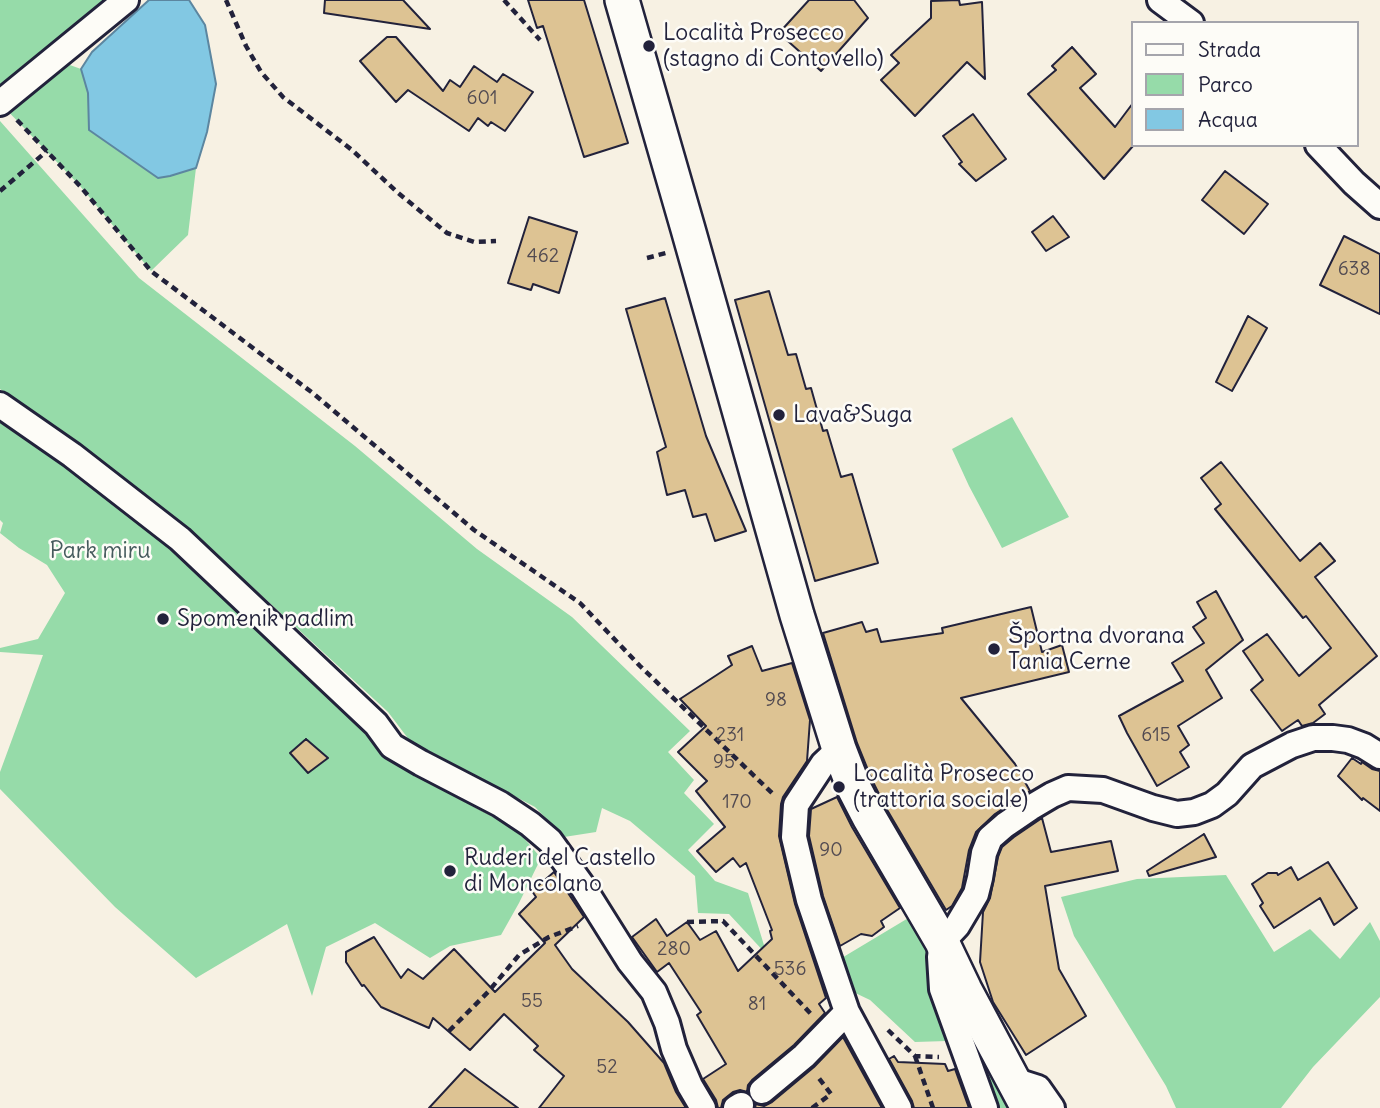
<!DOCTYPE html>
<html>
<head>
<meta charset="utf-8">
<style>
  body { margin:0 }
  #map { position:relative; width:1380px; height:1108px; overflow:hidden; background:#f7f1e3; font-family:Delius,sans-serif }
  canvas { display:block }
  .legend { position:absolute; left:1131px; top:21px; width:228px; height:126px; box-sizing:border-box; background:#fdfcf7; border:2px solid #a5a5ac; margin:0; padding:9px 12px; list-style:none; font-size:21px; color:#22223b }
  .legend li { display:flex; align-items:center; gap:14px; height:35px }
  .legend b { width:35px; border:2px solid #a5a5ac }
</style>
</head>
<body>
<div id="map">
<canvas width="1380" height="1108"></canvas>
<ul class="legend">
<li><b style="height:9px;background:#fdfcf7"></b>Strada</li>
<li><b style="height:19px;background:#96dba9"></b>Parco</li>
<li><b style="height:19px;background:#82c8e3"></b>Acqua</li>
</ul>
</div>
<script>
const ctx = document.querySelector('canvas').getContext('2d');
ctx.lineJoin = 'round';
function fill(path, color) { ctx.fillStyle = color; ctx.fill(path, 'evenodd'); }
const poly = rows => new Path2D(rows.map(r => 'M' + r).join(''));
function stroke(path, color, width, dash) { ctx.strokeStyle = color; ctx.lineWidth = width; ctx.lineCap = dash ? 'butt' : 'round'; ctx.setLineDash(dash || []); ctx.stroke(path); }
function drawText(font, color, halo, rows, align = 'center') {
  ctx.font = font + ' Delius,sans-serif'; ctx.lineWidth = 5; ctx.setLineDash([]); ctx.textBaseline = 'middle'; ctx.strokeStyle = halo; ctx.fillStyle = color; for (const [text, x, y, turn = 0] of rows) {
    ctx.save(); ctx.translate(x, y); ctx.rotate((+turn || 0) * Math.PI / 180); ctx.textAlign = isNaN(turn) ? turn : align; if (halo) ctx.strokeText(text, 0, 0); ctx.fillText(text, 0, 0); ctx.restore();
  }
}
fill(poly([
  [0,0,111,0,53,59,81,69,88,93,89,130,158,178,170,176,196,168,188,235,151,271,80,186,0,103],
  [0,121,139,278,355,446,477,549,572,617,690,731,668,752,694,780,684,793,714,824,688,850,715,881,748,893,767,955,729,914,698,913,695,876,630,821,602,808,596,832,564,837,535,807,410,741,388,712,248,583,75,443,0,389],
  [0,411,139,516,367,731,404,769,517,830,541,858,519,903,501,935,450,946,430,958,375,923,326,947,312,996,287,924,196,978,115,907,0,789,0,772,43,655,0,652,0,648,38,639,65,593,47,565,19,548,0,533,3,523,0,520],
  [1012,417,1069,517,1002,548,969,486,952,449],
  [1226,875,1274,952,1310,929,1340,959,1370,922,1380,941,1380,997,1313,1067,1281,1108,1176,1108,1166,1086,1074,936,1061,897,1137,879],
  [910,917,927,949,931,993,947,1041,915,1042,870,1000,849,990,840,959],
  [951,988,1013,1108,996,1108]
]), '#96dba9');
const water = poly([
  [149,0,189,0,205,25,216,84,207,132,196,168,170,176,158,178,89,130,88,93,81,69,92,52,149,0]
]);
fill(water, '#82c8e3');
stroke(water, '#5c86a0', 2);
const building = poly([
  [325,0,403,0,430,29,324,13,325,0],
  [528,0,584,0,628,143,584,157,543,26,537,28,528,0],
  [809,0,854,0,868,18,821,71,779,33,809,0],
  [959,0,960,5,982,2,985,79,967,62,915,116,881,80,899,63,891,55,931,18,931,1,959,0],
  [387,37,396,37,443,91,450,80,460,87,474,66,497,82,503,74,533,92,505,131,491,122,488,126,478,118,469,131,408,90,396,102,360,61,387,37],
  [1072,47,1096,74,1080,88,1115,127,1133,103,1133,146,1104,179,1028,94,1056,70,1052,66,1072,47],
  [973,114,1006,159,976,181,959,164,962,162,943,136,973,114],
  [1225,171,1268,204,1244,234,1202,200,1225,171],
  [1053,216,1069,237,1046,251,1032,232,1053,216],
  [529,217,577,232,559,293,533,284,531,290,508,283,529,217],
  [1344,236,1380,254,1380,314,1320,285,1344,236],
  [769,291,788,355,796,354,806,389,811,388,823,431,827,430,841,477,852,474,878,563,815,581,735,300,769,291],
  [665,298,706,436,746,531,715,541,706,514,693,517,685,490,667,495,657,452,666,447,626,309,665,298],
  [1248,316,1267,328,1232,391,1216,382,1248,316],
  [1221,462,1300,561,1320,543,1335,561,1315,577,1377,656,1319,705,1325,714,1313,723,1302,726,1298,720,1282,731,1251,690,1263,680,1243,651,1267,634,1299,676,1331,648,1306,616,1303,618,1215,509,1221,504,1201,478,1221,462],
  [1216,591,1243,640,1206,670,1222,698,1178,726,1189,745,1180,752,1189,767,1157,786,1127,733,1119,716,1183,681,1172,663,1204,643,1193,627,1206,618,1197,602,1216,591],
  [1031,607,1042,652,1062,645,1069,672,961,698,1015,764,1030,791,995,814,976,832,969,850,962,888,952,906,946,910,886,808,872,780,857,743,823,633,862,622,866,632,877,629,881,642,943,633,942,628,1031,607],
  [752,646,762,671,792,663,810,720,807,761,783,797,781,804,779,836,795,904,826,998,819,1004,825,1013,794,1045,752,1080,748,1085,747,1092,740,1090,733,1092,723,1100,721,1108,718,1108,716,1100,703,1079,726,1064,697,1015,701,1012,669,963,657,972,632,937,656,919,667,936,687,922,700,940,716,931,738,971,772,939,770,931,772,930,746,863,740,867,733,858,716,872,697,851,725,827,696,791,707,781,678,752,706,726,680,699,732,665,728,656,752,646],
  [306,739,328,758,308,773,290,753,306,739],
  [1352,758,1361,764,1362,762,1372,769,1380,771,1380,811,1363,798,1362,800,1338,776,1352,758],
  [837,797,852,827,900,908,881,921,884,927,872,936,861,934,840,946,823,896,809,836,811,809,837,797],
  [1042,818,1051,852,1111,841,1118,871,1045,886,1059,969,1086,1016,1026,1055,993,1002,980,962,983,912,990,898,998,857,1002,847,1014,837,1042,818],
  [1204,834,1216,857,1149,876,1147,871,1204,834],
  [1328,862,1357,908,1334,925,1320,898,1274,928,1260,906,1263,903,1252,884,1268,873,1277,873,1278,875,1291,867,1298,880,1328,862],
  [554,872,584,917,555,945,572,969,628,1022,664,1063,676,1092,686,1108,539,1108,564,1076,534,1050,538,1046,504,1014,470,1050,433,1018,429,1028,381,1007,364,985,362,986,346,962,346,952,374,937,401,978,408,969,423,979,454,949,495,992,545,943,519,914,536,897,532,891,554,872],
  [843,1037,882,1108,755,1108,756,1104,764,1106,772,1102,814,1067,843,1037],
  [894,1056,898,1062,945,1064,948,1071,955,1069,969,1108,914,1108,912,1101,889,1059,894,1056],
  [465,1069,481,1081,518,1108,429,1108,465,1069]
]);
fill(building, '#ddc393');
stroke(building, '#22223b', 2);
const street = poly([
  [1160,0,1191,23],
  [0,103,126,0],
  [1318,145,1354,183,1380,206],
  [0,405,72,455,180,539,376,724,392,746,421,763,500,804,530,824,550,841,581,884,630,962,654,992,667,1023,674,1049,690,1086,703,1108],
  [847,1012,899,1108],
  [1013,1080,1038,1088,1052,1108],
  [762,1091,804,1056,847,1012,809,900,794,837,796,805,823,764,839,749],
  [736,1108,741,1105],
  [985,1108,942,989,940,957,942,942,957,926,976,894,980,878,984,853,990,838,1005,825,1030,808,1052,795,1068,788,1103,790,1153,808,1177,814,1194,812,1212,805,1227,794,1252,766,1292,745,1313,738,1333,738,1348,740,1364,746,1380,756]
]);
const secondary = poly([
  [622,0,688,229,797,615,839,749,854,788,869,817,942,942,965,990,1028,1108]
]);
stroke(street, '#22223b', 30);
stroke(secondary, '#22223b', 38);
stroke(poly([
  [226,0,246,46,261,72,283,97,352,150,397,192,447,233,474,242,496,241],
  [504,0,540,40],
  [17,120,80,186,151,271,314,394,474,530,580,603,640,666,773,794],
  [0,191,47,151],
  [647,258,666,253],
  [687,922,723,921,811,1014],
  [888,1030,915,1056,939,1057],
  [449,1031,488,992,519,955,549,937,578,926],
  [915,1056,933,1108],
  [812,1108,831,1094,818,1077]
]), '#22223b', 4.5, [7, 5]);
stroke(street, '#fdfcf7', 24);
stroke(secondary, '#fdfcf7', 33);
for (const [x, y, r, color] of [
  [649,46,7,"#22223b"],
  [779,415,7,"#22223b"],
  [163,619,7,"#22223b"],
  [994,649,7,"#22223b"],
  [839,787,7,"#22223b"],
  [450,871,7,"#22223b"]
]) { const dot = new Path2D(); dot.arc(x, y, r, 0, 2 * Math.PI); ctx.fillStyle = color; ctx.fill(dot); stroke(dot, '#fdfcf7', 2.5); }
drawText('19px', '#514a51', null, [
  ["601",482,99],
  ["462",543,257],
  ["638",1354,270],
  ["98",776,701],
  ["231",730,736],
  ["615",1156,736],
  ["95",724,763],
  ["170",737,803],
  ["90",831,851],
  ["280",674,950],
  ["536",790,970],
  ["55",532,1002],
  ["81",757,1005],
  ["52",607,1068]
]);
drawText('23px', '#22223b', '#fdfcf7', [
  ["Località Prosecco",663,33],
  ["(stagno di Contovello)",663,59],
  ["Lava&Suga",793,415],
  ["Spomenik padlim",177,619],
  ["Športna dvorana",1008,636],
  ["Tania Cerne",1008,662],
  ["Località Prosecco",853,774],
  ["(trattoria sociale)",853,800],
  ["Ruderi del Castello",464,858],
  ["di Moncolano",464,884]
], 'left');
drawText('23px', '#455a5c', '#fdfcf7', [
  ["Park miru",100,551]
]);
</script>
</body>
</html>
